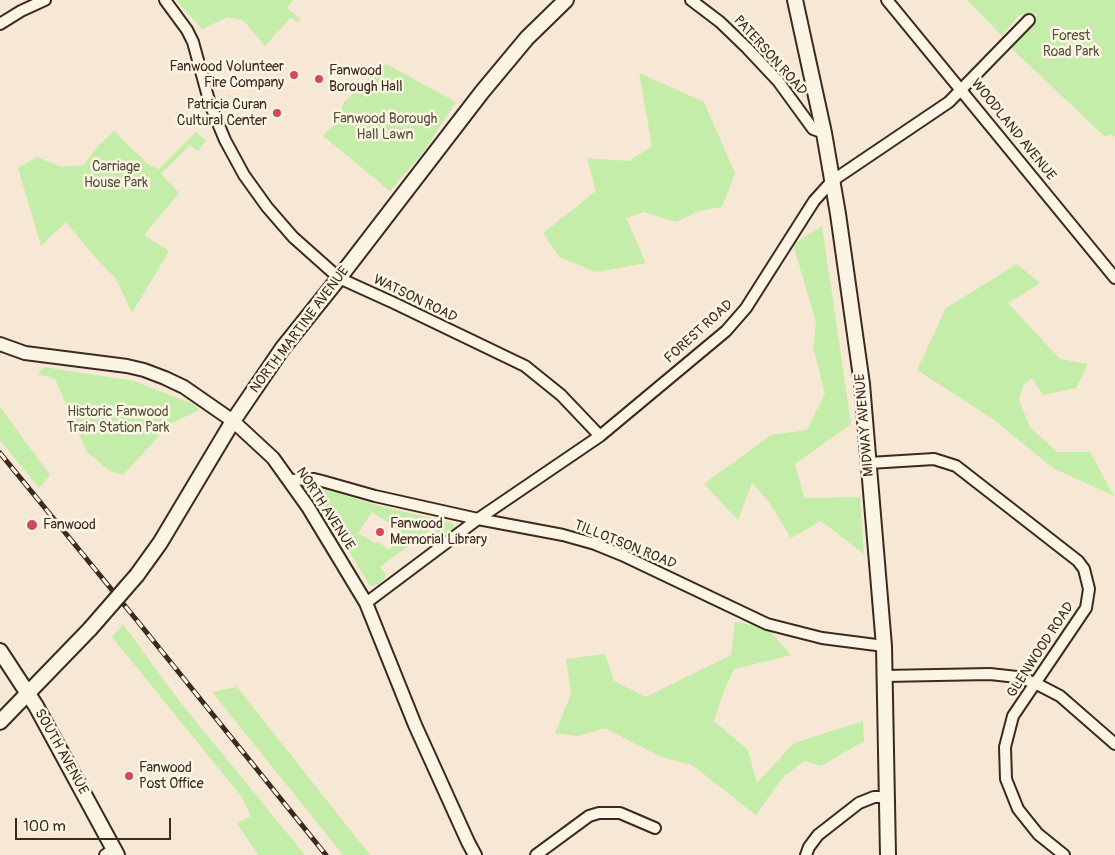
<!DOCTYPE html>
<html>
<head>
<meta charset="utf-8">
<style>
  body { margin:0 }
  #map { position:relative; width:1115px; height:855px; overflow:hidden; background:#f7e8d5; font-family:Pangolin,sans-serif }
  canvas { display:block }
  .scale { position:absolute; left:15px; top:818px; width:156px; height:22px; box-sizing:border-box; border:2px solid #3b2a1e; border-top:0; padding-left:6px; font-size:15px; line-height:18px; white-space:nowrap; color:#3b2a1e; -webkit-text-stroke:4px #fcf5e5; paint-order:stroke }
</style>
</head>
<body>
<div id="map">
<canvas width="1115" height="855"></canvas>
<div class="scale">100 m</div>
</div>
<script>
const ctx = document.querySelector('canvas').getContext('2d');
ctx.lineJoin = 'round';
function fill(path, color) { ctx.fillStyle = color; ctx.fill(path, 'evenodd'); }
const poly = rows => new Path2D(rows.map(r => 'M' + r).join(''));
function stroke(path, color, width, dash) { ctx.strokeStyle = color; ctx.lineWidth = width; ctx.lineCap = dash ? 'butt' : 'round'; ctx.setLineDash(dash || []); ctx.stroke(path); }
function drawText(font, color, halo, rows, align = 'center') {
  ctx.font = font + ' Pangolin,sans-serif'; ctx.lineWidth = 5; ctx.setLineDash([]); ctx.textBaseline = 'middle'; ctx.strokeStyle = halo; ctx.fillStyle = color; for (const [text, x, y, turn = 0] of rows) {
    ctx.save(); ctx.translate(x, y); ctx.rotate((+turn || 0) * Math.PI / 180); ctx.textAlign = isNaN(turn) ? turn : align; if (halo) ctx.strokeText(text, 0, 0); ctx.fillText(text, 0, 0); ctx.restore();
  }
}
fill(poly([
  [176,0,293,0,287,8,301,20,298,22,290,18,265,46,243,20,228,17,202,29],
  [967,0,1115,0,1115,137,1109,134,1105,137,1008,45,1038,14,1019,15,1002,36],
  [386,64,456,102,424,151,390,191,323,136,336,123,344,102,370,77],
  [639,73,704,102,735,173,722,207,699,211,676,222,644,212,626,218,646,263,596,272,559,257,543,233,596,191,587,158,629,161,652,146],
  [114,131,150,166,159,169,196,132,206,141,198,151,190,145,161,174,179,193,144,235,169,251,132,313,116,279,95,257,66,222,41,246,18,168,37,157,61,167,84,165,99,145],
  [822,226,851,424,795,464,804,498,860,497,864,554,821,521,791,538,769,502,752,483,738,520,704,484,771,435,807,430,825,393,813,347,816,322,793,244],
  [1017,264,1040,283,1008,303,1060,359,1088,364,1076,388,1043,395,1032,378,1023,386,1019,400,1030,427,1057,452,1090,452,1114,496,1053,468,994,420,917,370,946,308],
  [44,367,134,381,193,404,199,410,170,424,123,475,110,471,87,452,55,379,38,374],
  [0,407,50,475,39,488,0,440],
  [322,488,376,505,452,523,456,530,442,539,433,528,380,567,386,575,384,579,378,584,370,586,341,538,313,497],
  [372,512,401,531,389,550,378,542,376,544,358,533],
  [735,622,767,628,791,655,734,669,724,691,714,721,748,750,757,783,794,743,863,721,864,741,821,766,804,761,782,778,756,815,692,765,661,757,605,728,577,736,555,733,571,694,566,659,605,654,614,681,646,697,731,655],
  [123,624,180,702,305,855,258,855,237,823,251,816,241,796,112,637],
  [237,687,370,855,343,855,212,692]
]), '#c3eda8');
const minor = poly([
  [165,0,187,30,193,42,210,104,225,140,244,175,267,207,293,237,339,278,394,303,525,366,561,395,600,436],
  [691,0,720,22,747,48,778,81,813,129,824,133],
  [887,0,1115,278],
  [0,24,21,11,45,0],
  [869,463,934,459,956,466,1078,561,1084,569,1089,589,1086,608,1013,716,1005,747,1006,779,1018,809,1038,834,1064,855],
  [290,480,314,479,322,481,375,496,478,519,563,535,595,544,622,555,767,624,822,638,884,646],
  [366,603,478,519,600,436,726,331,746,308,814,201,832,181,949,102,1029,20],
  [884,676,990,674,1017,677,1035,683,1060,696,1115,744],
  [105,855,114,849],
  [536,855,589,816,599,813,620,813,655,828],
  [806,855,809,847,818,835,859,803,874,797,887,797]
]);
const tertiary = poly([
  [0,344,25,353,127,366,144,370,165,378,184,387,233,421,273,458,308,507,366,603,415,725,468,842,475,855]
]);
const secondary = poly([
  [795,0,824,133,838,214,862,384,884,646,888,855],
  [137,575,160,543,233,421,282,349,339,278,482,92,527,38,566,0],
  [0,651,36,706,117,855],
  [0,722,90,629]
]);
stroke(minor, '#3b2a1e', 14);
stroke(tertiary, '#3b2a1e', 16);
stroke(secondary, '#3b2a1e', 18);
stroke(minor, '#fcf5e5', 10);
stroke(tertiary, '#fcf5e5', 12);
stroke(secondary, '#fcf5e5', 14);
const rail = poly([
  [0,453,139,623,326,855]
]);
stroke(rail, '#3b2a1e', 5);
stroke(rail, '#fcf5e5', 3, [9]);
const secondaryBridge = poly([
  [90,629,137,575]
]);
stroke(secondaryBridge, '#3b2a1e', 18, []);
stroke(secondaryBridge, '#fcf5e5', 14);
for (const [x, y, r, color] of [
  [294,75,5,"#d1495b"],
  [319,79,5,"#d1495b"],
  [277,113,5,"#d1495b"],
  [32,525,6,"#d1495b"],
  [380,532,5,"#d1495b"],
  [129,776,5,"#d1495b"]
]) { const dot = new Path2D(); dot.arc(x, y, r, 0, 2 * Math.PI); ctx.fillStyle = color; ctx.fill(dot); stroke(dot, '#fcf5e5', 2); }
drawText('14px', '#56513a', '#fcf5e5', [
  ["Forest",1071,36],
  ["Road Park",1071,52],
  ["Fanwood Borough",385,119],
  ["Hall Lawn",385,135],
  ["Carriage",116,167],
  ["House Park",116,183],
  ["Historic Fanwood",118,412],
  ["Train Station Park",118,428]
]);
drawText('14px', '#3b2a1e', '#fcf5e5', [
  ["PATERSON ROAD",770,56,48],
  ["WOODLAND AVENUE",1013,130,51],
  ["WATSON ROAD",415,299,26],
  ["NORTH MARTINE AVENUE",300,330,-53],
  ["FOREST ROAD",699,332,-42],
  ["MIDWAY AVENUE",865,425,-95],
  ["NORTH AVENUE",325,509,57],
  ["TILLOTSON ROAD",625,545,22],
  ["GLENWOOD ROAD",1041,650,-57],
  ["SOUTH AVENUE",61,752,61]
]);
drawText('14px', '#3b2a1e', '#fcf5e5', [
  ["Fanwood Volunteer",284,67,"right"],
  ["Fire Company",284,83,"right"],
  ["Fanwood",329,71],
  ["Borough Hall",329,87],
  ["Patricia Curan",267,105,"right"],
  ["Cultural Center",267,121,"right"],
  ["Fanwood",390,524],
  ["Memorial Library",390,540],
  ["Fanwood",43,525],
  ["Fanwood",139,768],
  ["Post Office",139,784]
], 'left');
</script>
</body>
</html>
